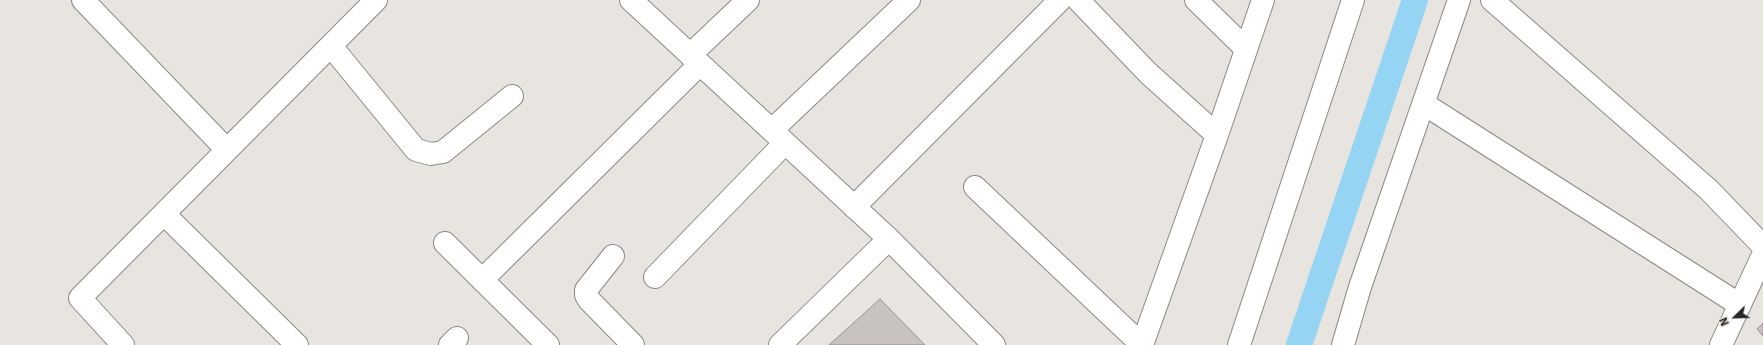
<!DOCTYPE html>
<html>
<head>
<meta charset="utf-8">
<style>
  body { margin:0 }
  #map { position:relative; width:1763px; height:345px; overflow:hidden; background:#e8e5e0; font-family:"IBM Plex Sans",sans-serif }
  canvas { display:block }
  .north { position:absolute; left:1715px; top:297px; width:40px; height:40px; -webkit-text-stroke:3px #e8e5e0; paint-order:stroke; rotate:247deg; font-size:11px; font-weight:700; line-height:16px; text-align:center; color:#282725 }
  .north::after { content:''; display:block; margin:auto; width:14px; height:18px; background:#282725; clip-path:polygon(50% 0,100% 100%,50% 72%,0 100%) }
</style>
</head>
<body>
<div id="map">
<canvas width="1763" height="345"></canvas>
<div class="north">N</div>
</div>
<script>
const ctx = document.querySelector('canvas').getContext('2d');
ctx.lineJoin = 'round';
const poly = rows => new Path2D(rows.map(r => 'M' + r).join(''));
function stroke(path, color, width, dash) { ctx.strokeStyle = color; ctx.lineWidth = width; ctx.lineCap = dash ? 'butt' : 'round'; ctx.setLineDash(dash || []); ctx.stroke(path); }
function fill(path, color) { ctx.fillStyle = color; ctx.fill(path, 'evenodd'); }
stroke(poly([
  [1299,345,1415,0]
]), '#95d5f3', 26);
const building = poly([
  [880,299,925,345,829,345,880,299],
  [1763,323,1763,336,1757,329,1763,323]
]);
fill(building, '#c8c2c0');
stroke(building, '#9a9392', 1);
const minor = poly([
  [83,0,227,150],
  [631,0,889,239,994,345],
  [1078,0,1148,73,1217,135],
  [1196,0,1246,49],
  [1492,0,1709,190,1763,246],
  [331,46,416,150,431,154,443,152,512,96],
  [690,55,748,0],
  [1424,104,1740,305],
  [772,130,909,0],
  [975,187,1142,345],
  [854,207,1060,0],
  [164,214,297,345],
  [445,243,548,345],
  [613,256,586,290,586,295,589,300,633,345],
  [655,277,785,143],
  [482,280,700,64],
  [123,345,80,298,376,0],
  [450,345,457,338],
  [780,345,889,239],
  [1142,345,1217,135,1263,0],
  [1239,345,1353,0],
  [1343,345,1360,287,1459,0],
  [1721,345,1763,255]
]);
stroke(minor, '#8c8984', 24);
stroke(minor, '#fff', 22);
</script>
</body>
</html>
